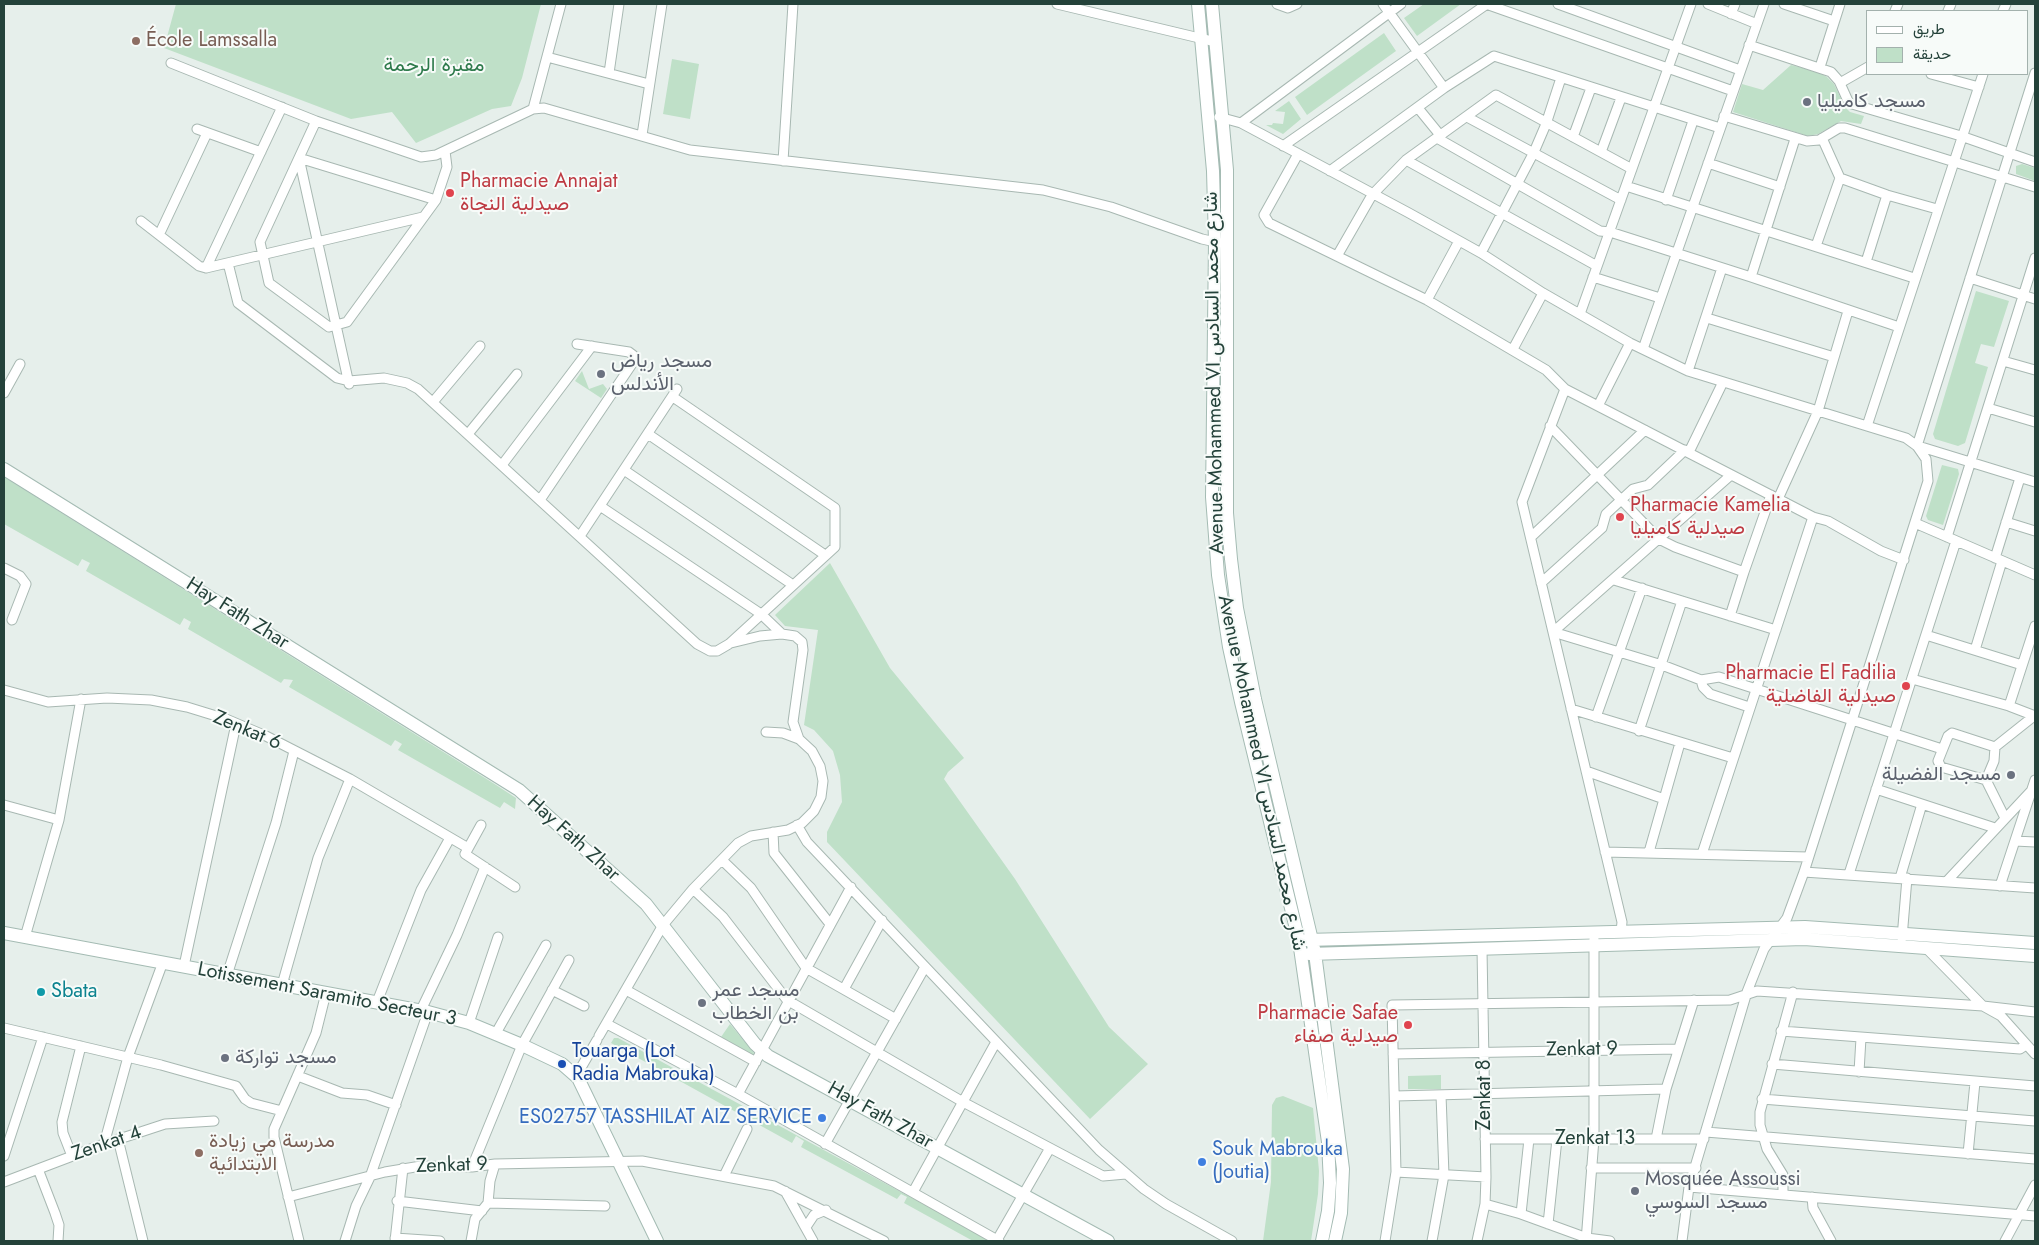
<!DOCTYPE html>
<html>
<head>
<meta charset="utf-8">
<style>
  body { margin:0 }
  #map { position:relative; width:2039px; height:1245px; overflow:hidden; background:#e6efeb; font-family:Jost,Vazirmatn,sans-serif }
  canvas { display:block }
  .frame { position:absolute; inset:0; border:5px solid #24423a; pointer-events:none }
  .legend { position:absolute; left:1866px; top:10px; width:162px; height:65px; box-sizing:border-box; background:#f7fbf9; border:1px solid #a3b1ad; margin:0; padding:6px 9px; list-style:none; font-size:15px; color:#24423a }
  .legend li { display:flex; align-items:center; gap:10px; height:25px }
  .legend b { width:25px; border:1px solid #a3b1ad }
</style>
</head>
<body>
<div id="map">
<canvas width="2039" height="1245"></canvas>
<div class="frame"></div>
<ul class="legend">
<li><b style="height:6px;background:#fff"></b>طريق</li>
<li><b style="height:14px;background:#bfe0c8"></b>حديقة</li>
</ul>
</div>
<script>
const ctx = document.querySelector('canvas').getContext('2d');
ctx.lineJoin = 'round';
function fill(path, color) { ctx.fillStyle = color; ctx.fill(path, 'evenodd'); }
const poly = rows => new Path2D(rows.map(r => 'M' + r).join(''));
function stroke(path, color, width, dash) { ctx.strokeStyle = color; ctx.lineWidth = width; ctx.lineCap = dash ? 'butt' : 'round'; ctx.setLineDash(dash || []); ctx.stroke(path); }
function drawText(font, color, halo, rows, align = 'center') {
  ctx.font = font + ' Jost,Vazirmatn,sans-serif'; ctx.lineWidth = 4; ctx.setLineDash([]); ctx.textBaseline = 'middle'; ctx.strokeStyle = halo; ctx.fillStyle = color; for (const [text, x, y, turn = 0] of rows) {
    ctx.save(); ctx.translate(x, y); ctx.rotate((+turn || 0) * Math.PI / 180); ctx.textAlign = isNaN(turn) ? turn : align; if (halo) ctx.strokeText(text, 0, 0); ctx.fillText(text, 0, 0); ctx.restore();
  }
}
fill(poly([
  [176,4,541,4,522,78,511,106,492,109,416,143,392,112,351,119,164,48],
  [1424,4,1461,4,1417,36,1404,18],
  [1384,33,1396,51,1307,115,1295,97],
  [672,59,699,64,690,119,663,114],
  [1791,65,1818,72,1827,77,1834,84,1845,107,1850,112,1864,116,1861,124,1841,121,1818,134,1808,136,1733,112,1742,84,1763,90],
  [1289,101,1301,119,1283,134,1266,125,1272,125,1273,123,1283,124,1285,112,1275,111],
  [2022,164,2035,168,2035,181,2016,174,2016,166],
  [1976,291,2009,301,1994,347,1981,344,1975,363,1988,367,1965,443,1958,446,1935,439,1933,434],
  [582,371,589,389,603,384,607,389,601,398,575,381],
  [1942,465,1958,469,1959,474,1943,525,1928,520,1926,516],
  [4,477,493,783,516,798,515,809,504,802,500,808,398,750,402,744,395,740,391,746,289,687,293,680,284,679,281,683,188,629,191,622,184,618,180,625,86,571,90,563,82,559,78,566,4,524],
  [830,563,890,668,964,758,948,772,944,779,1015,879,1109,1027,1148,1064,1090,1119,827,842,827,832,842,802,840,775,833,751,814,730,804,725,818,630,785,626,775,615],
  [730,1024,754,1053,753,1055,721,1037],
  [614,1038,618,1038,991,1241,973,1241,904,1203,907,1197,901,1194,897,1199,801,1147,804,1141,796,1136,792,1143,611,1043],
  [1441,1075,1441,1089,1408,1089,1408,1076],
  [1283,1096,1313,1108,1319,1171,1318,1194,1311,1241,1263,1241,1271,1182,1272,1105,1276,1098]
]), '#bfe0c8');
const street = poly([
  [1057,4,1216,42],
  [1277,4,1288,8,1297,4],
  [1383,4,1444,88],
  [1486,4,1733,91],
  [1558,4,1740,70],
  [1708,4,1757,24],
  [1784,4,1834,21],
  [1895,11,1898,4],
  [1948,11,1951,4],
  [2003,11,2006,4],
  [1731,14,1735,4],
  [1749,45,1831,72,1839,81,1848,101,1852,104,1961,136,2035,162],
  [547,57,649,84],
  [171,63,316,121,421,157,436,155,533,109,544,108,690,150,1043,190,1111,207,1202,239,1220,243],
  [1820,67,1840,4],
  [609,73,619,4],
  [1931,74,1979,87],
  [1840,83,1868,67],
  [1418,108,1440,135],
  [533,109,561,4],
  [1724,116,1807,141,1819,140,1839,128,1845,128,2035,187],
  [1219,117,1241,123,1409,213,1481,253,1543,293,1630,343,1688,371,1906,438,1917,446,1926,459,1928,481,1804,872,1787,918,1764,949,1747,992,1689,1187,1682,1241],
  [1467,117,1621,200],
  [316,121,260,242,269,283,329,327,347,322,436,200,447,167,445,151],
  [1241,123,1401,4],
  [197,129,261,152],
  [642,135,662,4],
  [1573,137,1591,88],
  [1437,138,1600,231,1610,232,1751,277,1899,327],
  [1822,138,1840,178,1887,195,1937,209],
  [1283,146,1487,4],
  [1601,152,1621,98],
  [1298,154,1264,215,1269,223,1427,300,1546,370,1565,389,1813,517,1828,521,1881,551,1904,560],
  [1406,160,1597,266],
  [783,161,793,4],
  [1708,163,1780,187],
  [1330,171,1444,88,1494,56,1720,128],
  [1626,186,1914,278],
  [1666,200,1693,121],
  [141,221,199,266,206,268,423,217],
  [159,235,207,133],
  [1816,246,1840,178],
  [1481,253,1534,152,1546,124,1561,78],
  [1337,256,1372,195,1406,160,1496,95,1632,169],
  [1866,262,1887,195],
  [228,263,238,303,337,378,349,381,384,378,407,383,418,389,697,644,710,651,717,651,729,644,835,547,835,508,673,397],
  [206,268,282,107],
  [1593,277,1660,298],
  [1751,277,1795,139],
  [1970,278,2035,299],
  [1427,300,1459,241],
  [1580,314,1691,4],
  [1707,318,1834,357],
  [1513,349,1543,293],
  [1643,349,1764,4],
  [2003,361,2035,370],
  [1688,371,1722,268],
  [349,384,299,158,436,200],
  [1565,389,1522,502,1622,922,1621,932],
  [4,393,20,364],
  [433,402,480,346],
  [1598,406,1630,343],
  [1988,408,2035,422],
  [1550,426,1659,539,1675,547,1744,572,1730,616],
  [1867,426,1983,74],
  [468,434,517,374],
  [648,434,825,555],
  [1917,446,2035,73],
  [1918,446,2035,482],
  [1689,452,1723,382],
  [502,465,592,346],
  [624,470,793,585],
  [1778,499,1818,411,1848,311],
  [540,500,634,361,633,355,629,352,577,344],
  [600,506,761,614,782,634],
  [2006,522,2035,531],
  [1915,523,2035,575],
  [580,536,677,389],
  [1531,537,1645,430],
  [1947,537,2035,258],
  [1995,558,2020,478],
  [4,568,20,576,26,584,12,620],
  [1744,572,1771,495],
  [1614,580,1776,630],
  [1541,583,1602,528,1606,514,1633,489,1648,485,1685,450],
  [1553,632,1731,475],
  [1553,632,1662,665,1701,680,1703,687,1710,694,1749,707],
  [1926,635,2022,665],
  [1975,650,2002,561],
  [1912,679,2009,706,2035,716],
  [1701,680,1719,677,1942,749],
  [4,690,48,702,107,698,151,700,187,707,226,719,266,736,350,779,468,848],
  [2009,706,2035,626],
  [1571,709,1733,758],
  [1596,717,1642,588],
  [1639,731,1682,601],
  [766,732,783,733,799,739],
  [1586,771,1664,799],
  [1986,780,1941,767,1938,761,1948,736,1952,733,1995,747],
  [1876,789,1995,828],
  [4,805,59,820],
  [2005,818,1986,780,1994,761,1995,747,2034,716],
  [481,825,465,854,515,887],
  [797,825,807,842,1099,1150,1144,1189,1166,1204,1232,1241],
  [773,832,774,853,830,924],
  [2015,841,2035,842],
  [1605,852,1808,857],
  [1649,852,1680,743],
  [1702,854,1813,517],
  [722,860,751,888,806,968,896,1019],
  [1804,872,2035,888],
  [1849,874,1956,541],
  [1900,878,1922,804],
  [1947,881,2032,790],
  [2000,886,2035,780],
  [693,889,723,917,787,1000,963,1102,1103,1176,1126,1174],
  [25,937,59,820,81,699],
  [1902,938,1907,878],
  [1925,947,1983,1006,2001,1016,2035,1054],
  [184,966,236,724],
  [227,975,276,823,294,751],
  [282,985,318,858,350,779],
  [844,989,882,920],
  [552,990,584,1006],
  [626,990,756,1062],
  [377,1002,421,890,450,838],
  [421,1010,457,935,485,867],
  [469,1023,498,937],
  [607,1024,738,1094,999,1241],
  [4,1028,161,1065,236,1086,245,1099,251,1103,282,1111],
  [1781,1031,2020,1049,2026,1045],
  [496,1033,546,945],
  [599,1036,663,925,693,889,738,843,751,836,788,830,802,823,814,811,821,797,823,781,820,766,812,751,799,739,793,722,803,650,802,642,795,636,782,634,760,636,731,643],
  [1393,1054,1678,1049],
  [1772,1064,2035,1086],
  [1859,1072,1861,1038],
  [575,1073,582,1066,597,1040],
  [298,1076,342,1093,367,1095,396,1105],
  [738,1094,851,887],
  [1395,1096,1666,1089],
  [1762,1099,2035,1121],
  [1706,1132,2035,1159],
  [118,1139,143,1241],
  [1485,1139,1704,1139],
  [1656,1139,1666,1089,1694,1000],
  [104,1144,128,1057,163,962],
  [825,1144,925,967],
  [1968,1154,1975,1082],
  [4,1156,43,1037],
  [72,1156,63,1133,62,1122,81,1046],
  [472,1167,522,1045,569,960],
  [1591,1168,1696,1168],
  [38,1169,55,1213,59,1225,58,1241],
  [1396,1172,1486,1177],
  [724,1176,747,1129],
  [4,1182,104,1144,165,1124,214,1121],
  [1689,1187,2035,1216],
  [785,1191,813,1241],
  [913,1192,996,1042],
  [1783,1193,1783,1175,1767,1149,1760,1125,1760,1112,1793,992],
  [288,1197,385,1172,421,1166,472,1167,495,1164,642,1161,774,1186,884,1241],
  [1812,1197,1813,1208,1831,1241],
  [397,1201,482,1211],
  [488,1203,605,1206],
  [1485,1204,1521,1214,1587,1238,1610,1241],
  [1521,1214,1529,1139],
  [1548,1224,1557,1139],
  [806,1227,814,1215,826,1210],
  [395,1238,440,1241],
  [997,1240,1050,1148],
  [299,1241,274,1137,274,1129,316,1033,326,993],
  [345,1241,356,1206,370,1177,428,1012],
  [395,1241,403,1168],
  [471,1241,475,1219,488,1203,490,1181,495,1164],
  [1385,1241,1396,1172,1392,1005,1730,1000,1757,991,1983,1006,2035,1012],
  [1432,1241,1444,1175,1441,1095],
  [1477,1241,1485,1204,1486,1177,1482,949],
  [1586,1241,1594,1139,1594,939],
  [2005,1241,2035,1185]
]);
const secondary = poly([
  [1198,4,1213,171,1215,242,1212,497,1218,575,1229,647,1241,702,1299,941,1328,1142,1330,1183,1328,1211,1322,1241],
  [1212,4,1227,170,1227,513,1231,559,1237,608,1255,699,1315,953,1343,1169,1341,1213,1335,1241],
  [4,469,519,790,646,904,755,1044,768,1056,1108,1241],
  [4,933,428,1012,469,1023,522,1045,562,1064,578,1078,657,1241],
  [1306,940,1805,927,2035,943],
  [1309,954,1804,939,2035,956]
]);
stroke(street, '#a8b8b2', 11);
stroke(secondary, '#a4bbb3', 14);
stroke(street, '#fff', 9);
stroke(secondary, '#fff', 12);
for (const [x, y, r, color] of [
  [136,41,5,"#8d6e63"],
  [1807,102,5,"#6b7280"],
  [450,193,5,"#e0444e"],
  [601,374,5,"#6b7280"],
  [1620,517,5,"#e0444e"],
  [1906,686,5,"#e0444e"],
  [2011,775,5,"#6b7280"],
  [41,992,5,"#0f9aa8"],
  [702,1003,5,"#6b7280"],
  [1408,1025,5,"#e0444e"],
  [225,1058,5,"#6b7280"],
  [562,1064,5,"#1a4fb4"],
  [822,1118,5,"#3f7fe0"],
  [199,1153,5,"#8d6e63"],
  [1202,1162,5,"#3f7fe0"],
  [1635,1191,5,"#6b7280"]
]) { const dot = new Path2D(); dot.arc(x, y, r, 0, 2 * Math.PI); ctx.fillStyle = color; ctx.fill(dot); stroke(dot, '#f7fbf9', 2); }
drawText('20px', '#785e54', '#f7fbf9', [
  ["École Lamssalla",146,41],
  ["مدرسة مي زيادة",209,1142],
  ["الابتدائية",209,1165]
], 'left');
drawText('20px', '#2d7a4b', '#f7fbf9', [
  ["مقبرة الرحمة",434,66]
]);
drawText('20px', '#5b616d', '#f7fbf9', [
  ["مسجد كاميليا",1817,102],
  ["مسجد رياض",611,362],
  ["الأندلس",611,385],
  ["مسجد الفضيلة",2001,775,"right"],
  ["مسجد عمر",712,991],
  ["بن الخطاب",712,1014],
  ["مسجد تواركة",235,1058],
  ["Mosquée Assoussi",1645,1180],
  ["مسجد السوسي",1645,1203]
], 'left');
drawText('20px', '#be3a42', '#f7fbf9', [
  ["Pharmacie Annajat",460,182],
  ["صيدلية النجاة",460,205],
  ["Pharmacie Kamelia",1630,506],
  ["صيدلية كاميليا",1630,529],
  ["Pharmacie El Fadilia",1896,674,"right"],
  ["صيدلية الفاضلية",1896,697,"right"],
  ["Pharmacie Safae",1398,1014,"right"],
  ["صيدلية صفاء",1398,1037,"right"]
], 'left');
drawText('20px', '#24423a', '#f7fbf9', [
  ["Avenue Mohammed VI شارع محمد السادس",1215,373,-91],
  ["Hay Fath Zhar",237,614,32],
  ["Zenkat 6",247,731,23],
  ["Avenue Mohammed VI شارع محمد السادس",1261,773,78],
  ["Hay Fath Zhar",573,839,42],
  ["Lotissement Saramito Secteur 3",327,995,11],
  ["Zenkat 9",1582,1050,-1],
  ["Zenkat 8",1485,1095,-90],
  ["Hay Fath Zhar",880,1116,29],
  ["Zenkat 13",1595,1139],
  ["Zenkat 4",107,1144,-19],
  ["Zenkat 9",452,1166,-2]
]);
drawText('20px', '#0d838f', '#f7fbf9', [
  ["Sbata",51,992]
], 'left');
drawText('20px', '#164399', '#f7fbf9', [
  ["Touarga (Lot",572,1052],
  ["Radia Mabrouka)",572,1075]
], 'left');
drawText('20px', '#366cbe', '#f7fbf9', [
  ["ES02757 TASSHILAT AIZ SERVICE",812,1118],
  ["Souk Mabrouka",1212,1150,"left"],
  ["(Joutia)",1212,1173,"left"]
], 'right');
</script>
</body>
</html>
